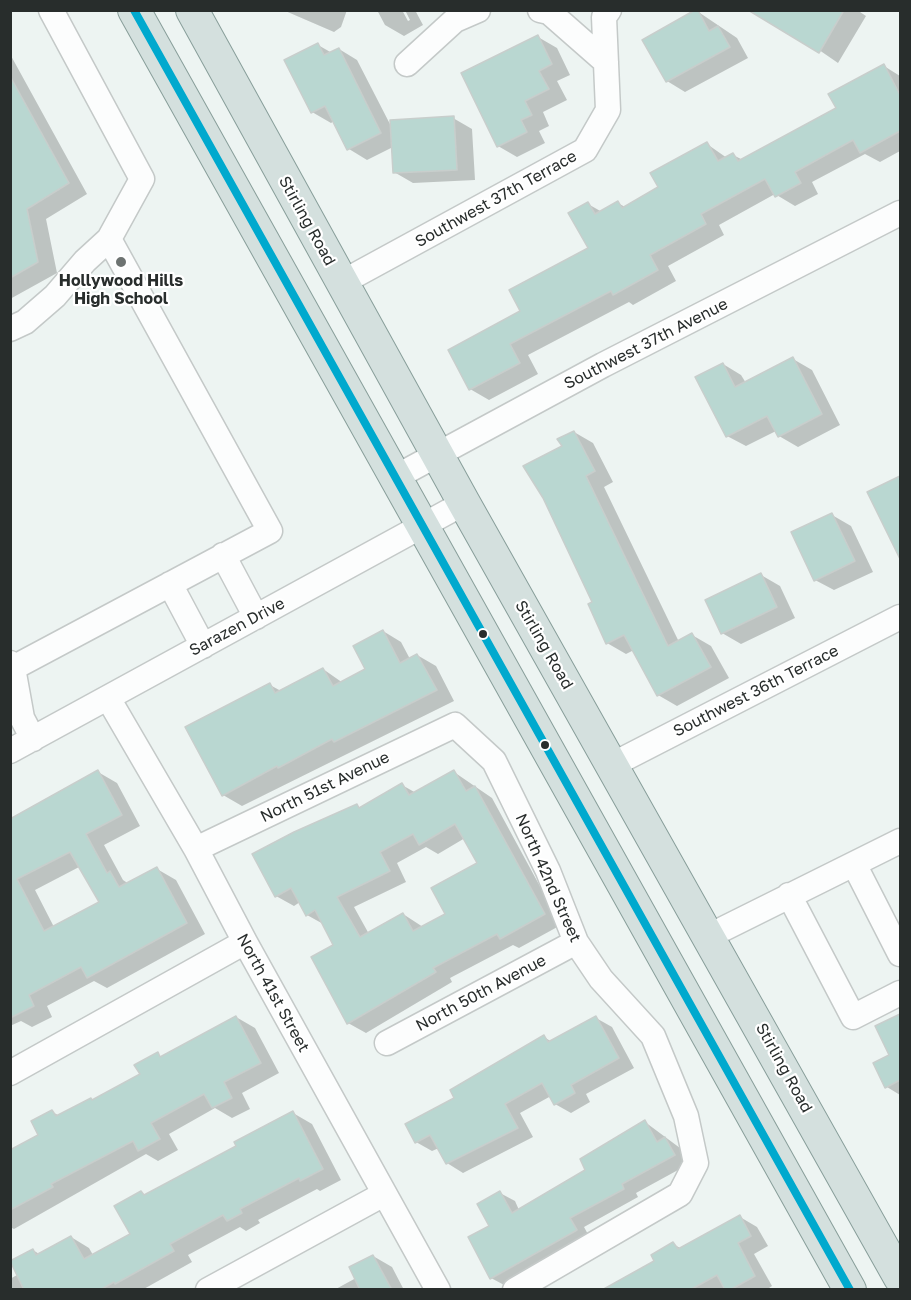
<!DOCTYPE html>
<html>
<head>
<meta charset="utf-8">
<style>
  body { margin:0 }
  #map { position:relative; width:911px; height:1300px; overflow:hidden; background:#edf4f2; font-family:"Golos Text",sans-serif }
  canvas { display:block }
  .frame { position:absolute; inset:0; border:12px solid #282d2c; pointer-events:none }
</style>
</head>
<body>
<div id="map">
<canvas width="911" height="1300"></canvas>
<div class="frame"></div>
</div>
<script>
const ctx = document.querySelector('canvas').getContext('2d');
ctx.lineJoin = 'round';
function fill(path, color) { ctx.fillStyle = color; ctx.fill(path, 'evenodd'); }
const poly = rows => new Path2D(rows.map(r => 'M' + r).join(''));
function stroke(path, color, width, dash) { ctx.strokeStyle = color; ctx.lineWidth = width; ctx.lineCap = dash ? 'butt' : 'round'; ctx.setLineDash(dash || []); ctx.stroke(path); }
function drawText(font, color, halo, rows, align = 'center') {
  ctx.font = font + ' "Golos Text",sans-serif'; ctx.lineWidth = 4.5; ctx.setLineDash([]); ctx.textBaseline = 'middle'; ctx.strokeStyle = halo; ctx.fillStyle = color; for (const [text, x, y, turn = 0] of rows) {
    ctx.save(); ctx.translate(x, y); ctx.rotate((+turn || 0) * Math.PI / 180); ctx.textAlign = isNaN(turn) ? turn : align; if (halo) ctx.strokeText(text, 0, 0); ctx.fillText(text, 0, 0); ctx.restore();
  }
}
fill(poly([
  [283,10,347,10,341,27,334,32],
  [377,10,402,10,408,21,410,20,405,10,415,10,423,25,404,36,385,25],
  [761,10,857,10,866,16,838,63],
  [697,11,737,38,748,58,685,92,667,81],
  [538,37,557,48,570,75,557,81,567,100,543,112,549,126,539,131,545,143,517,157,498,146],
  [318,45,332,53,339,49,357,60,392,128,453,118,472,129,475,180,413,183,394,172,393,147,367,160,349,149,334,121,331,123,312,112],
  [10,54,87,194,46,219,57,273,10,299],
  [884,66,900,76,900,151,880,162,865,154,812,182,818,194,795,206,775,194,719,225,724,235,668,266,676,281,633,305,629,302,528,355,538,374,489,400,470,389,522,311,590,249,588,204,602,212,618,203,625,207,660,188,707,144,727,158,733,155,743,160,838,109],
  [793,359,812,370,840,425,798,447,779,436,776,431,746,446,727,436,723,364,741,375,746,383],
  [574,432,593,443,613,482,604,487,679,642,692,635,711,646,729,678,677,706,658,695,634,650,626,654,607,643,594,603,564,447],
  [900,477,900,540,890,534,869,493],
  [832,515,851,526,873,572,834,590,815,580],
  [761,575,780,586,795,618,741,644,722,633],
  [383,631,401,642,410,659,417,655,436,666,454,701,242,806,223,795,270,685,281,691,323,669,343,683,367,670],
  [98,772,117,783,140,826,104,845,123,880,129,884,157,869,176,880,205,934,107,988,94,981,47,1006,52,1017,32,1027,21,1021,10,1026,10,821],
  [81,866,101,902,54,927,35,890],
  [454,772,492,798,561,925,519,948,513,945,450,978,452,982,366,1033,348,1023,335,945,325,925,307,915,300,902,294,906,276,896,357,806,361,808,402,785,416,793],
  [465,838,479,864,447,914,423,927,403,914,369,934,354,907,406,882,397,863,426,847,438,854],
  [900,1016,900,1095,887,1087,891,1056,877,1027],
  [236,1017,255,1028,279,1073,242,1093,250,1109,232,1118,215,1108,169,1134,178,1150,158,1161,146,1154,14,1229,10,1227,10,1152,40,1136,52,1112,60,1116,94,1101,142,1075,157,1054,162,1057],
  [596,1018,612,1027,634,1068,586,1094,590,1102,571,1113,555,1104,551,1096,520,1113,533,1137,463,1173,447,1163,439,1148,432,1151,416,1142,456,1098,544,1037,552,1042],
  [293,1113,312,1124,341,1180,320,1191,317,1189,258,1220,260,1223,246,1231,240,1227,188,1255,192,1262,142,1290,10,1290,10,1279,17,1275,11,1262,33,1250,39,1254,71,1237,89,1248,93,1255,132,1234,141,1193,146,1196,238,1147],
  [645,1122,680,1148,689,1164,636,1193,638,1197,584,1227,590,1238,506,1286,491,1278,491,1227,500,1193,515,1201,519,1210,588,1171],
  [740,1217,757,1227,768,1246,754,1254,772,1286,766,1290,605,1290,656,1262,673,1244,682,1249],
  [373,1256,392,1267,404,1290,334,1290,356,1278]
]), '#0003');
const building = poly([
  [695,10,698,10,709,31,718,26,730,47,666,82,642,40,695,10],
  [748,10,844,10,819,53,748,10],
  [538,35,552,64,539,71,549,89,525,101,532,115,521,120,527,132,497,147,461,73,538,35],
  [318,43,324,55,339,48,381,133,347,150,325,106,311,113,284,60,318,43],
  [884,64,900,95,900,131,860,153,853,140,795,172,801,183,775,197,765,179,701,214,706,224,650,255,658,270,613,295,611,291,510,344,520,363,469,390,448,350,520,311,509,290,588,248,568,213,588,202,595,214,618,201,622,208,658,187,650,173,707,142,718,161,733,153,738,161,836,108,828,94,884,64],
  [10,76,69,183,27,209,38,262,10,278,10,76],
  [454,116,457,170,393,173,390,120,454,116],
  [793,357,822,414,778,437,767,416,726,437,695,377,723,363,735,387,793,357],
  [574,431,595,471,586,476,668,646,692,633,711,667,657,696,624,635,606,644,588,604,592,602,543,498,523,466,562,446,557,439,574,431],
  [900,476,900,559,867,492,900,476],
  [832,513,855,561,814,581,791,532,832,513],
  [761,573,777,607,721,634,705,600,761,573],
  [383,630,400,663,417,654,437,690,334,742,332,739,278,768,277,766,222,796,185,727,270,683,275,693,323,668,333,686,365,669,353,646,383,630],
  [98,770,122,815,86,834,107,873,110,871,119,887,157,867,187,923,87,978,81,967,29,995,34,1006,10,1018,10,819,98,770],
  [70,852,99,902,44,931,17,879,70,852],
  [454,770,466,791,475,786,545,914,500,939,497,934,433,968,436,972,347,1024,311,957,333,945,315,910,306,916,291,888,275,897,252,854,294,832,357,804,359,808,402,783,409,795,454,770],
  [455,824,477,863,431,888,445,914,413,931,403,913,360,937,337,897,390,871,380,852,413,834,419,845,455,824],
  [900,1014,900,1080,885,1088,873,1063,889,1055,875,1026,900,1014],
  [236,1016,261,1063,224,1082,232,1098,212,1108,204,1094,151,1123,160,1139,138,1151,133,1141,51,1184,53,1187,10,1210,10,1150,38,1135,31,1121,52,1110,56,1116,91,1098,92,1100,140,1074,134,1065,158,1052,160,1057,236,1016],
  [596,1016,619,1058,571,1085,575,1093,554,1105,542,1083,505,1104,518,1128,446,1164,430,1135,415,1143,405,1124,454,1098,450,1090,544,1035,548,1042,596,1016],
  [293,1111,323,1169,300,1181,299,1178,240,1209,242,1213,227,1221,223,1215,170,1244,174,1251,115,1284,114,1282,100,1290,24,1290,10,1261,33,1249,36,1255,71,1236,84,1259,130,1234,114,1206,141,1191,144,1195,236,1146,234,1142,293,1111],
  [645,1120,657,1142,665,1137,675,1155,622,1184,624,1189,570,1218,577,1230,490,1279,468,1237,489,1226,477,1204,500,1191,512,1213,585,1170,580,1159,645,1120],
  [740,1215,751,1236,738,1243,755,1276,730,1290,725,1290,717,1275,690,1290,602,1290,654,1261,651,1255,673,1242,678,1249,740,1215],
  [373,1255,392,1290,360,1290,349,1267,373,1255]
]);
fill(building, '#b9d7d1');
stroke(building, '#c8cecc', 1.5);
const minor = poly([
  [51,10,142,179,109,239],
  [540,10,549,12,606,62],
  [407,64,455,20,478,10],
  [341,283,585,150,608,110,604,17,609,10],
  [10,329,25,322,55,296,85,261,109,239,270,531,13,668,10,663],
  [394,478,603,365,900,213],
  [223,555,256,617],
  [170,584,203,646],
  [13,668,22,718,33,739],
  [108,698,196,849,245,942,438,1290],
  [10,751,464,503],
  [612,765,900,617],
  [196,849,455,725,494,761,548,871,576,942,601,979,653,1036,686,1116,696,1163,680,1194,515,1290],
  [854,864,900,954],
  [789,895,853,1017,900,993],
  [709,936,900,841],
  [387,1043,576,942],
  [10,1073,245,942],
  [208,1290,384,1194]
]);
const major = poly([
  [134,10,850,1290],
  [192,10,464,503,900,1278]
]);
stroke(minor, '#c4c9c8', 27);
stroke(major, '#889e9a', 34);
stroke(minor, '#fcfdfd', 24);
stroke(major, '#d4e0de', 32);
stroke(poly([
  [134,10,850,1290]
]), '#00a9ce', 8);
for (const [x, y, r, color] of [
  [121,262,6,"#6d7371"],
  [483,634,5,"#282d2c"],
  [545,745,5,"#282d2c"]
]) { const dot = new Path2D(); dot.arc(x, y, r, 0, 2 * Math.PI); ctx.fillStyle = color; ctx.fill(dot); stroke(dot, '#fff', 2); }
drawText('16px', '#282d2c', '#fff', [
  ["Southwest 37th Terrace",496,199,-29],
  ["Stirling Road",307,221,61],
  ["Southwest 37th Avenue",646,344,-27],
  ["Sarazen Drive",237,627,-28],
  ["Stirling Road",544,645,60],
  ["Southwest 36th Terrace",756,691,-27],
  ["North 51st Avenue",325,787,-26],
  ["North 42nd Street",548,878,66],
  ["North 41st Street",273,993,61],
  ["North 50th Avenue",481,993,-28],
  ["Stirling Road",784,1068,61]
]);
drawText('bold 16px', '#282d2c', '#fff', [
  ["Hollywood Hills",121,281],
  ["High School",121,299]
]);
</script>
</body>
</html>
